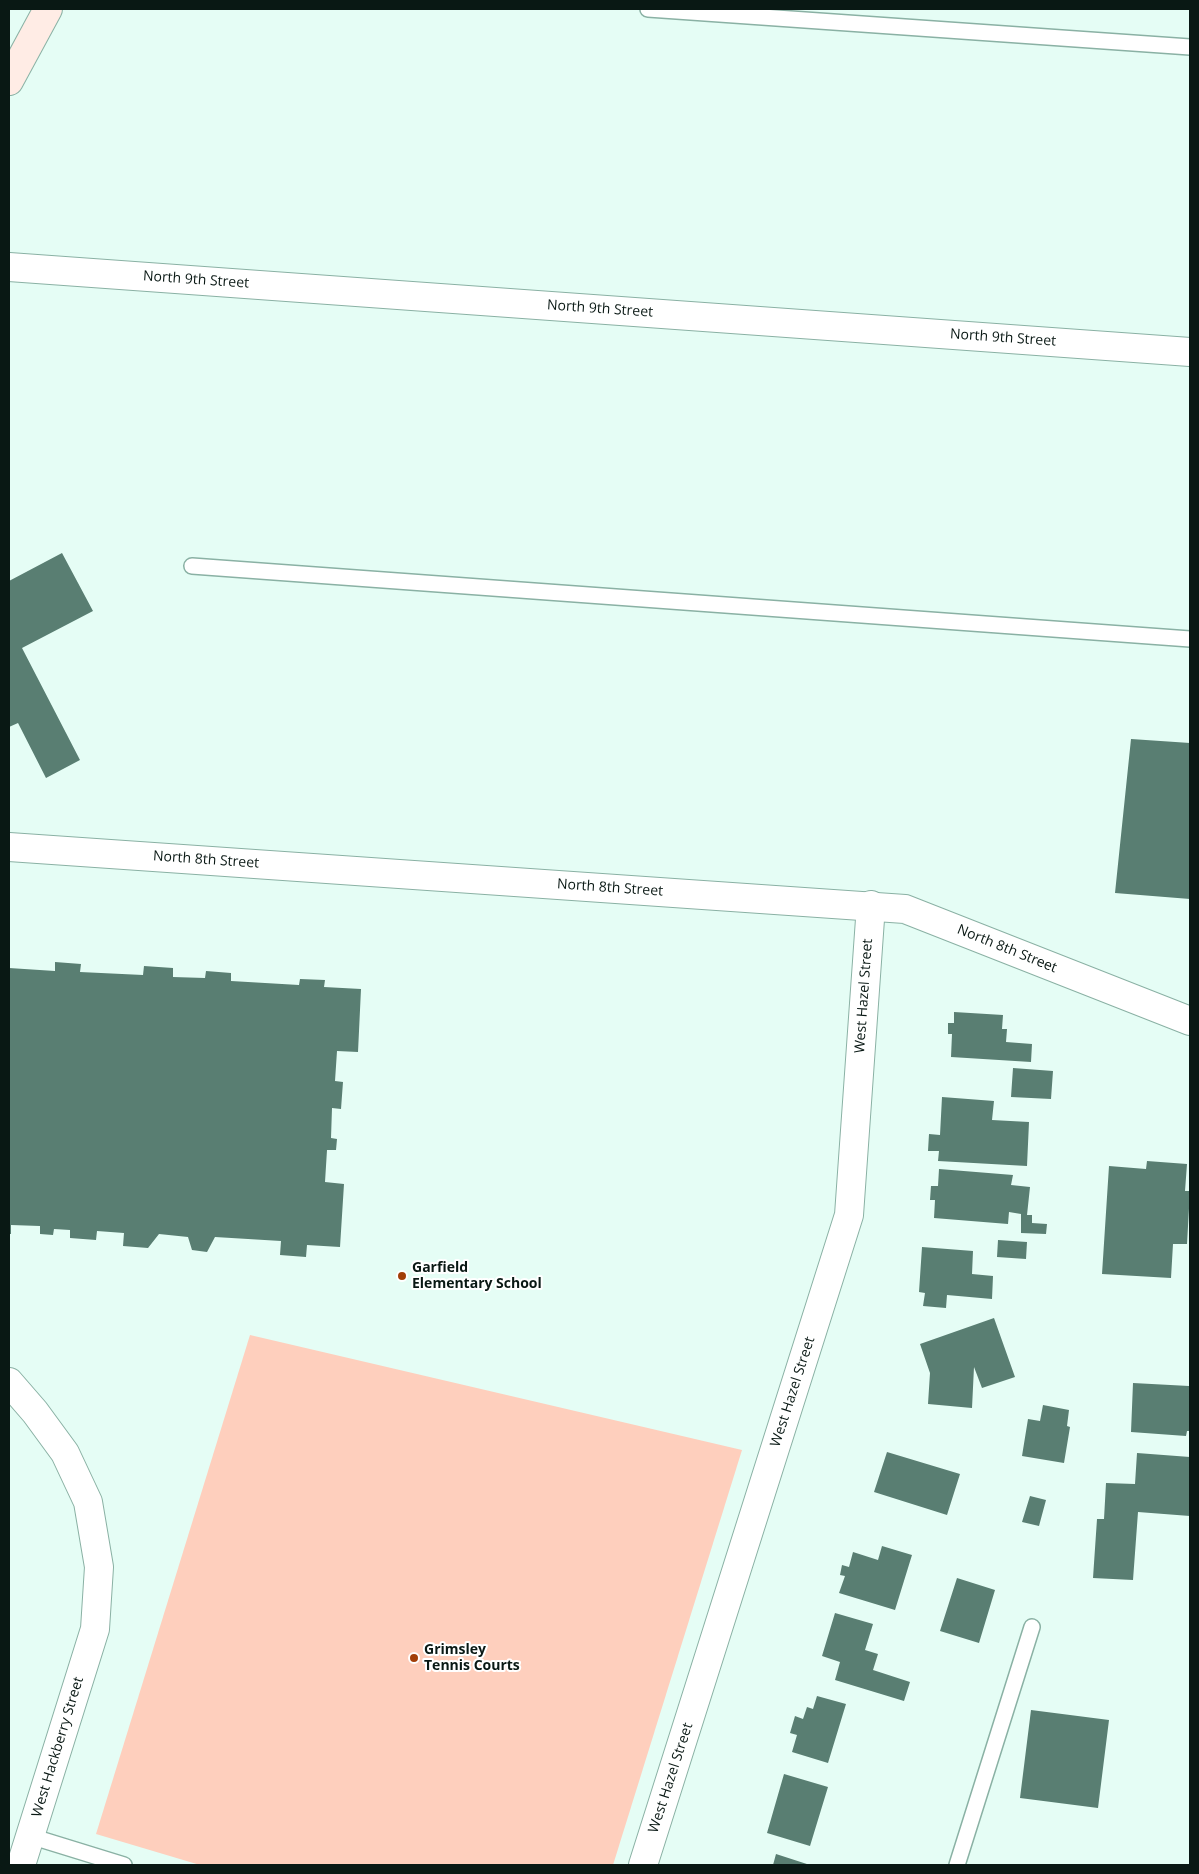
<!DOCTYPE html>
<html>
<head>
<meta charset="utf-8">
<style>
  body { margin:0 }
  #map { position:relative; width:1199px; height:1874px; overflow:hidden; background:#e5fdf5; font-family:"Open Sans",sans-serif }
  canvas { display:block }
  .frame { position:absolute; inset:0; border:10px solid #091814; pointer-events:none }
</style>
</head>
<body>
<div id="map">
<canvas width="1199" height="1874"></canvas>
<div class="frame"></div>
</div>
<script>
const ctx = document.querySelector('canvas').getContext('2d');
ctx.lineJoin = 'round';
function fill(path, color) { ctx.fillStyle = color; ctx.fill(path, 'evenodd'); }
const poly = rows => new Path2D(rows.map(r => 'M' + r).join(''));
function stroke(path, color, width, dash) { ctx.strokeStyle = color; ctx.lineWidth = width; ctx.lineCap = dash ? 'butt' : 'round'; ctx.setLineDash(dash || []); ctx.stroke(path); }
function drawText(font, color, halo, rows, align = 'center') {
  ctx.font = font + ' "Open Sans",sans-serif'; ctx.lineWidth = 4; ctx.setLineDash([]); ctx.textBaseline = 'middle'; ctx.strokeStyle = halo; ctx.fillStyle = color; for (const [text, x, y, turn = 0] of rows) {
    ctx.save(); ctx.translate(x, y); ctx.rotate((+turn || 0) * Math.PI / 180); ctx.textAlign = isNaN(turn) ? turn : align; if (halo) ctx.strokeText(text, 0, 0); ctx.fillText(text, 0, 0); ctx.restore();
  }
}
fill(poly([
  [250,1335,742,1450,613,1865,200,1865,96,1834]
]), '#fecfbd');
fill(poly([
  [62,553,93,611,22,648,80,760,46,778,18,723,9,727,9,581],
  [1131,739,1190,743,1190,899,1115,893],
  [55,962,81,964,80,972,143,975,144,966,173,968,173,977,205,978,206,971,231,973,231,981,299,985,300,979,325,980,324,987,361,989,358,1052,337,1051,335,1081,343,1082,341,1109,332,1108,331,1138,337,1139,336,1150,327,1150,325,1182,344,1184,340,1247,307,1245,306,1257,280,1255,281,1241,215,1237,207,1252,192,1250,188,1237,159,1234,148,1248,123,1246,124,1233,97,1231,96,1240,70,1238,70,1230,54,1229,53,1235,40,1234,40,1226,11,1225,11,1234,9,1234,9,968,55,971],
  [954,1012,1003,1015,1002,1029,1007,1029,1006,1042,1032,1044,1031,1062,951,1057,952,1034,948,1034,948,1023,954,1023],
  [1013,1068,1053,1071,1051,1099,1011,1097],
  [942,1097,994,1101,992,1120,1029,1122,1027,1166,938,1161,939,1151,928,1151,929,1134,940,1135],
  [1147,1161,1187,1164,1185,1191,1190,1191,1187,1244,1173,1244,1171,1278,1102,1274,1109,1166,1146,1169],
  [939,1169,1013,1175,1011,1185,1030,1187,1027,1215,1032,1215,1032,1223,1047,1224,1046,1234,1021,1233,1021,1214,1009,1212,1008,1224,934,1218,935,1200,930,1200,931,1186,938,1186],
  [998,1240,1027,1242,1026,1259,997,1257],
  [922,1247,973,1251,972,1274,993,1276,992,1299,947,1295,946,1308,923,1306,925,1293,919,1292],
  [994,1318,1015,1377,982,1388,974,1367,972,1408,928,1404,930,1373,920,1344],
  [1133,1383,1189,1386,1190,1431,1187,1431,1186,1436,1131,1432],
  [1043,1405,1069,1410,1067,1426,1070,1427,1064,1463,1022,1456,1028,1419,1040,1421],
  [887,1452,960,1474,947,1515,874,1492],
  [1137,1453,1190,1457,1190,1516,1138,1512,1133,1580,1093,1578,1097,1519,1104,1519,1106,1483,1135,1484],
  [1030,1496,1046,1500,1039,1526,1022,1522],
  [882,1546,912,1555,895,1610,839,1593,845,1576,840,1575,842,1565,849,1567,853,1552,878,1560],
  [957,1578,995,1590,979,1643,940,1631],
  [835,1613,873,1624,865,1650,878,1654,873,1670,910,1682,904,1701,835,1680,840,1662,822,1656],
  [817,1696,846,1704,828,1763,792,1752,797,1735,790,1733,795,1716,803,1719,807,1707,813,1709],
  [1031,1710,1109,1720,1098,1808,1020,1798],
  [784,1774,828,1787,810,1846,767,1833],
  [776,1854,810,1865,773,1865]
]), '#597e72');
const service = poly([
  [648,9,1190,47],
  [192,566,1190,639],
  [30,1836,124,1865],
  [957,1865,1032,1627]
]);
const minor = poly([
  [9,267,1190,352],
  [9,1382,35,1412,65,1453,88,1502,99,1567,95,1629,21,1865],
  [643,1865,849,1215,871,905]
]);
const tertiary = poly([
  [9,847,905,909,1190,1021]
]);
const secondary = poly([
  [9,81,48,9]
]);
stroke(service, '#8ab1a4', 18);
stroke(minor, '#8ab1a4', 30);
stroke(tertiary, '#8ab1a4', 30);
stroke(secondary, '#8ab1a4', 30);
stroke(service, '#fff', 15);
stroke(minor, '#fff', 28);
stroke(tertiary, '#fff', 28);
stroke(secondary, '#ffece5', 28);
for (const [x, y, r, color] of [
  [402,1276,5,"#a23e08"],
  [414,1658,5,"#a23e08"]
]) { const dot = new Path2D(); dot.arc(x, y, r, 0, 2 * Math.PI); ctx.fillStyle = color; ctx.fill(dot); stroke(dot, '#fff', 2); }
drawText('14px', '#091814', '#fff', [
  ["North 9th Street",196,280,4],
  ["North 9th Street",600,309,4],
  ["North 9th Street",1003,338,4],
  ["North 8th Street",206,860,4],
  ["North 8th Street",610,888,4],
  ["North 8th Street",1007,949,22],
  ["West Hazel Street",864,996,-86],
  ["West Hazel Street",793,1392,-72],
  ["West Hackberry Street",58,1747,-73],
  ["West Hazel Street",671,1778,-72]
]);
drawText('bold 14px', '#091814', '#fff', [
  ["Garfield",412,1268],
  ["Elementary School",412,1284],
  ["Grimsley",424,1650],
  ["Tennis Courts",424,1666]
], 'left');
</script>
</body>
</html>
